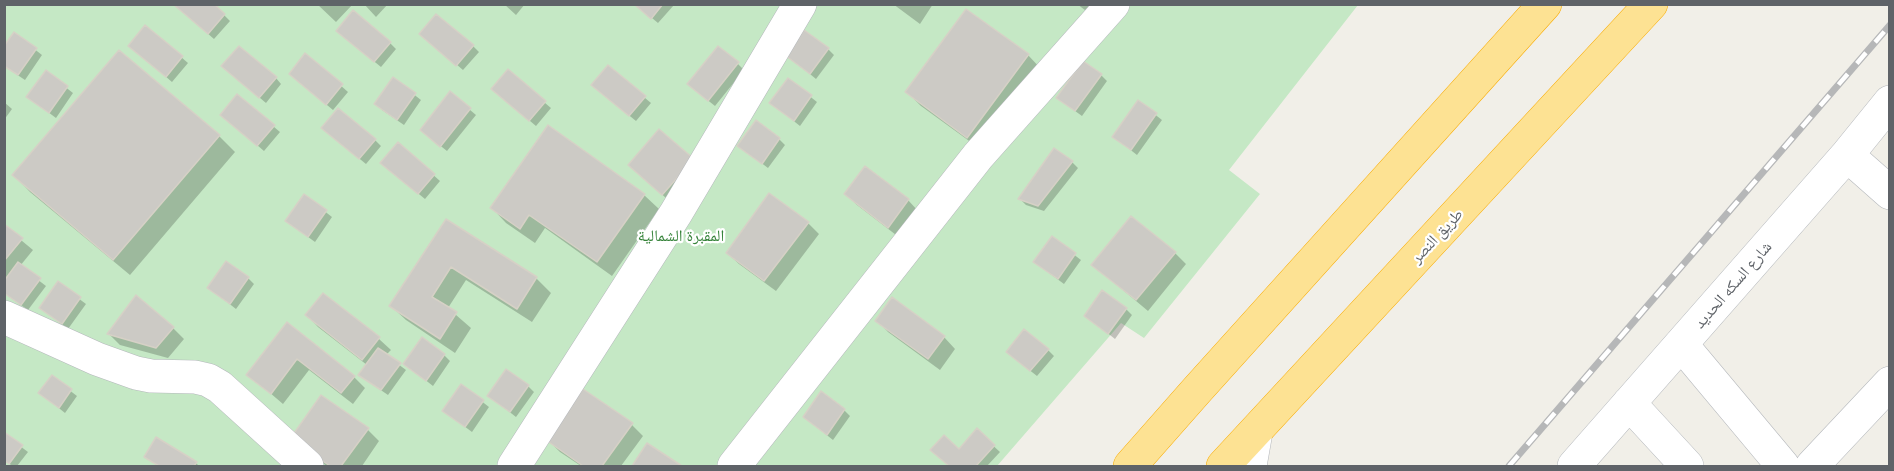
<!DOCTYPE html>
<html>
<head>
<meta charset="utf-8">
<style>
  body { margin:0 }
  #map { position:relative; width:1894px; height:471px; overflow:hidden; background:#f1efe8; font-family:"Public Sans",sans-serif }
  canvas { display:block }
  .frame { position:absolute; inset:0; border:6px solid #5f6368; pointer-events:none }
</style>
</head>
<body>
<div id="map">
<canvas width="1894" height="471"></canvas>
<div class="frame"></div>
</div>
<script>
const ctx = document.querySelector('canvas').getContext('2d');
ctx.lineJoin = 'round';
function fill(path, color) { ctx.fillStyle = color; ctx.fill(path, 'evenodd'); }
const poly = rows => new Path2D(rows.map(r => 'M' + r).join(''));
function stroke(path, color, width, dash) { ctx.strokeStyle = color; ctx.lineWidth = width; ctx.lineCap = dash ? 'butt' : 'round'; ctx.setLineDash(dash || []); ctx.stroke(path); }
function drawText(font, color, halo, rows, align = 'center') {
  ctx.font = font + ' "Public Sans","Noto Naskh Arabic",sans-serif'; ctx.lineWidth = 4.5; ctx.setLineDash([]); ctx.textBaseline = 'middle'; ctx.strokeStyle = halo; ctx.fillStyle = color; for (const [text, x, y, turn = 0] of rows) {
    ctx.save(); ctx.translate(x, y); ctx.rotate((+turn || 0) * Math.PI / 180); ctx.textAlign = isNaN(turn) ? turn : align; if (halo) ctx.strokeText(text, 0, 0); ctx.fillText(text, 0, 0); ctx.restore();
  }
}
fill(poly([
  [4,5,1358,5,1229,170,1260,194,1144,338,1121,323,997,466,5,466]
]), '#c5e8c5');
fill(poly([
  [317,4,353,4,336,22],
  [364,4,388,4,376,17],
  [504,4,525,4,516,15],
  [635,4,673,4,674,5,658,23],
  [893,4,933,4,920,24],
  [1077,4,1123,4,1106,26],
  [178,8,224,15,230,21,214,39],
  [146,27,188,63,172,82,136,51],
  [15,34,42,55,25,80,4,66],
  [344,37,390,43,396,49,381,67],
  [427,39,473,46,479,52,463,70],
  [828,49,834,55,816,79,788,56],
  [306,55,348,92,333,110,297,80],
  [1028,55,1042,70,983,151,921,106,907,92],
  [738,64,744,70,715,106,695,90],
  [608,67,651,103,636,121,599,91],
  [46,72,73,93,56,118,28,97],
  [229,72,276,78,281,84,266,103],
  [508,72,551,108,536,126,499,95],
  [1101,75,1107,81,1082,116,1064,103],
  [394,79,421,100,404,125,382,110],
  [789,80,817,102,800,126,771,103],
  [450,93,476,115,447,151,428,136],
  [237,96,280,132,264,151,228,120],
  [4,102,12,109,4,120],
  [1139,102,1162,120,1137,155,1114,137],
  [329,134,375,140,381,146,366,164],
  [219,136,235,152,130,275,30,192,14,175],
  [779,139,785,145,768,168,739,146],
  [398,144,440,181,425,199,388,169],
  [693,160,674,205,641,176],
  [1072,162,1078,168,1044,211,1026,205,1020,199],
  [866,168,908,200,919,212,900,238,857,205,846,194],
  [644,195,659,209,612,276,545,228,535,243,506,223,492,208],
  [305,196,332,217,315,242,293,226],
  [447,221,536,278,551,293,532,322,466,280,448,308,471,328,455,353,406,320,391,306],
  [808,223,819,234,776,291,739,264,727,253],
  [4,226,33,250,20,266,46,286,28,310,4,293],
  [1052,238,1081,260,1064,284,1041,267],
  [1175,253,1186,264,1148,311,1093,265],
  [248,278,254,284,236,309,209,288],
  [58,283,86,304,68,329,41,308],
  [323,295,379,339,391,350,386,355,406,370,388,395,366,380,367,365,318,327,307,315],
  [892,299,944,337,955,349,940,370,888,332,877,320],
  [1126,309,1132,315,1115,339,1086,316],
  [287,324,354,377,365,388,353,404,309,370,283,404,248,374],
  [173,328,184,339,168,358,120,345,109,334],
  [1048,350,1054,356,1037,376,1014,358],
  [444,355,450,361,433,386,405,364],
  [52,377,77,396,65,413,40,393],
  [462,386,489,407,472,432,444,411],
  [528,386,534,392,516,417,489,396],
  [322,397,368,430,379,441,362,466,327,466,303,450],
  [844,410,850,416,833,440,804,417],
  [632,425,643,436,621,466,581,466,560,452,548,440],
  [977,431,1000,452,987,466,950,466,938,456,959,451],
  [4,434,28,452,17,466,13,466,4,461],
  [648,445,680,466,634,466],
  [146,457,196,463,199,466,158,466]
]), '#0003');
const building = poly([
  [173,4,214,4,225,14,208,34,173,4],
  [634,4,663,4,651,19,634,4],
  [966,9,1029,54,967,138,905,92,966,9],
  [353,10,391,42,374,62,336,31,353,10],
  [436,14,474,45,456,66,419,34,436,14],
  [145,25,183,56,166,77,128,46,145,25],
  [804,30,829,48,810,74,786,56,804,30],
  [14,32,37,48,18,75,4,66,4,46,14,32],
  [239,46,277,77,259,98,221,66,239,46],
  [718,46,739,62,708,101,687,84,718,46],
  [119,50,220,135,113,260,12,175,119,50],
  [305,53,343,84,326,105,289,74,305,53],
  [1083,61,1102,74,1075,111,1056,98,1083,61],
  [608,65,646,96,629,116,591,85,608,65],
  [508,69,546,101,529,121,491,89,508,69],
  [46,70,68,86,49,113,26,97,46,70],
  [393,77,416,93,397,120,374,104,393,77],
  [788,78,812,95,794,121,769,103,788,78],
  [450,91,471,108,440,147,420,130,450,91],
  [237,94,275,125,257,146,220,115,237,94],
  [1138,100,1157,113,1131,150,1112,137,1138,100],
  [338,108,376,139,359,159,321,128,338,108],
  [756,120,780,138,762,164,737,146,756,120],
  [548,125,645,194,597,262,529,215,520,229,490,208,548,125],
  [659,129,694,159,662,195,628,165,659,129],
  [398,142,435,174,418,194,380,163,398,142],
  [1054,148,1073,161,1038,206,1018,199,1054,148],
  [865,166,909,199,888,228,844,194,865,166],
  [769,193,809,222,764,281,726,253,769,193],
  [304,194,327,210,308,237,285,221,304,194],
  [1131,216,1176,252,1136,300,1091,265,1131,216],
  [446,219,537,277,517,309,451,267,432,297,457,312,440,339,389,306,446,219],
  [4,224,23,238,4,261,4,224],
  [1052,236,1076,253,1058,279,1033,262,1052,236],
  [226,261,249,277,230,304,207,288,226,261],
  [18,262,41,278,21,305,4,293,4,281,18,262],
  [58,281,81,297,62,324,39,308,58,281],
  [1102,290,1127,308,1108,334,1084,316,1102,290],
  [323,293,380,337,362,360,305,315,323,293],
  [136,295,174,327,156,348,107,334,136,295],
  [892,297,945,336,928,359,875,321,892,297],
  [287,322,355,376,341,393,297,359,271,394,246,375,287,322],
  [1024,329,1049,349,1030,371,1006,352,1024,329],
  [422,337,445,354,426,381,403,364,422,337],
  [378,348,401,363,381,390,358,375,378,348],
  [506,369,529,385,510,412,487,396,506,369],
  [52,375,72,389,59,408,38,393,52,375],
  [461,384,484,400,465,427,442,411,461,384],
  [583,389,633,423,602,466,583,466,546,440,583,389],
  [821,391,845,409,827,435,803,417,821,391],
  [321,395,369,428,341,466,330,466,290,439,321,395],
  [977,428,995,445,976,466,949,466,930,450,944,435,959,449,977,428],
  [4,432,23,445,9,464,4,460,4,432],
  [156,437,197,462,194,466,159,466,144,457,156,437],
  [647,443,682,466,632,466,647,443]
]);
fill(building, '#cccac5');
stroke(building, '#d6d1c6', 1.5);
const minor = poly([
  [1847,155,1890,193],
  [4,317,97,359,136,373,151,376,195,377,208,380,220,387,307,466],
  [1681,344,1783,466],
  [1629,403,1687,466],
  [514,466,676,213,800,4],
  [734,466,978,156,1113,4],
  [1250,466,1256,432],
  [1574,466,1847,155,1890,102],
  [1812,466,1890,383]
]);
const highway = poly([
  [1130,466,1197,390,1545,4],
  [1223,466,1651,4]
]);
stroke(minor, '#b5b8bc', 34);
stroke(highway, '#f9ab00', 34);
stroke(minor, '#fff', 33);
stroke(highway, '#fde293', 33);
const rail = poly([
  [1509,466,1890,25]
]);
stroke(rail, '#b6b7b8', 7);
stroke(rail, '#fff', 4.5, [14]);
drawText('16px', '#348238', '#fff', [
  ["المقبرة الشمالية",681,236]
]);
drawText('16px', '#5f6368', '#fff', [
  ["طريق النصر",1437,236,-47],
  ["شارع السكه الحديد",1733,285,-49]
]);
</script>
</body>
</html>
